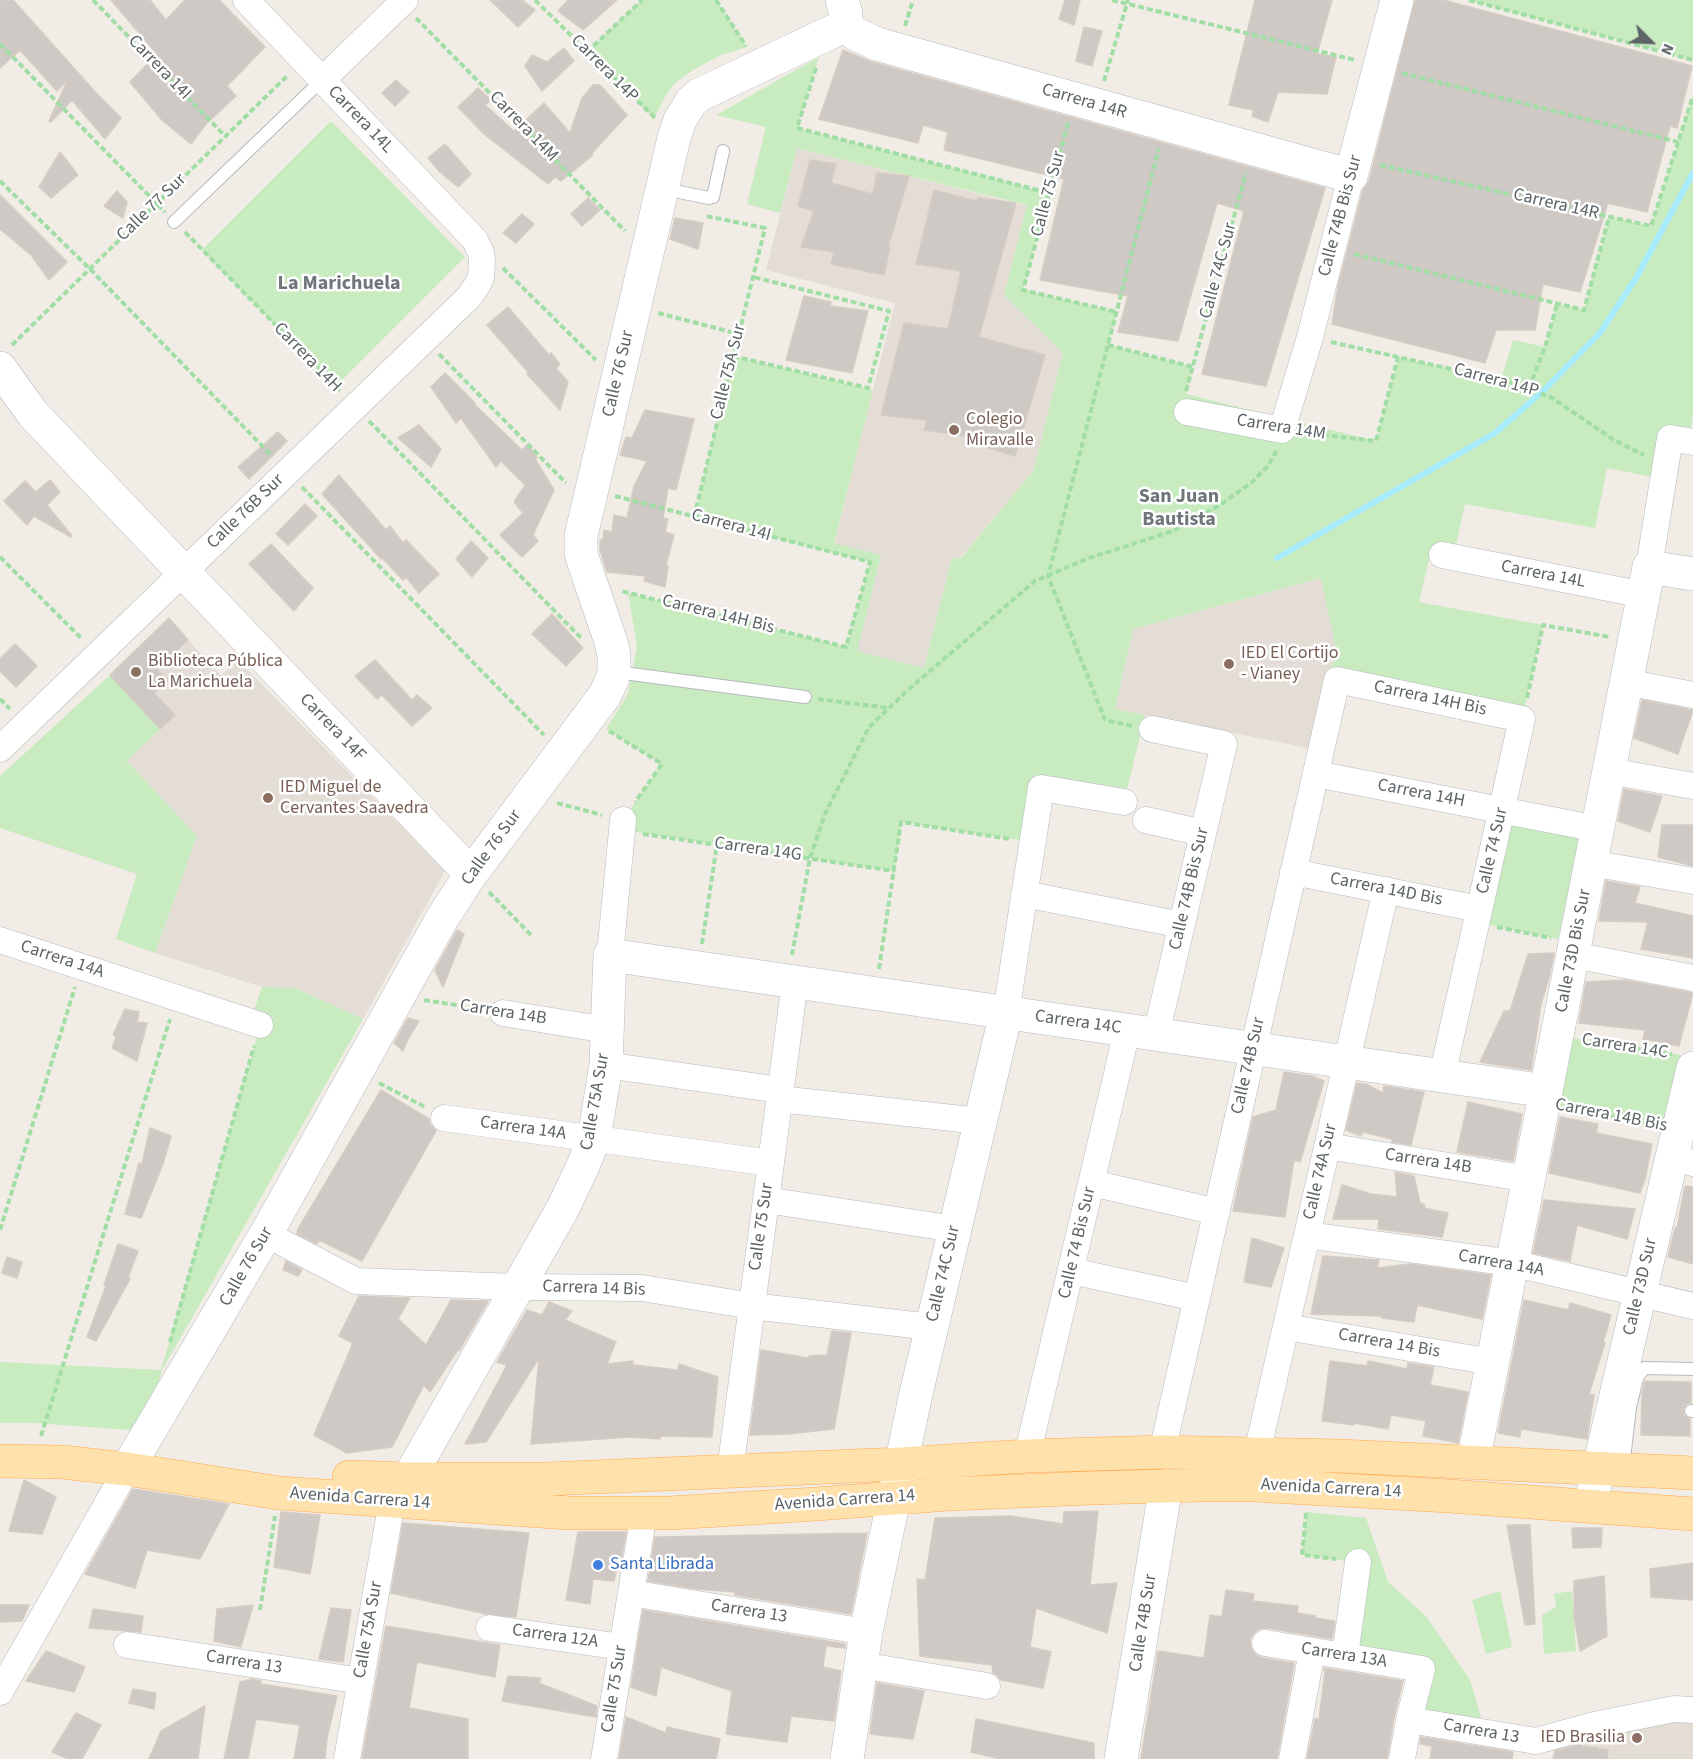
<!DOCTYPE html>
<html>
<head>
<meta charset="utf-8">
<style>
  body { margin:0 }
  #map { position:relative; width:1693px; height:1759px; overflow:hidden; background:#f1ece5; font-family:"Source Sans 3",sans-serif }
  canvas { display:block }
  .north { position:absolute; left:1621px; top:12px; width:60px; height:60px; -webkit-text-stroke:4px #fff; paint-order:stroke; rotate:114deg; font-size:16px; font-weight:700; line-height:24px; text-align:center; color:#5d6467 }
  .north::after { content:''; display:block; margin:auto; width:21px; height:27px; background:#5d6467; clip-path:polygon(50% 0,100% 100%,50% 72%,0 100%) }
</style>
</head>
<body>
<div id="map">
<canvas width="1693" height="1759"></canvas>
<div class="north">N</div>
</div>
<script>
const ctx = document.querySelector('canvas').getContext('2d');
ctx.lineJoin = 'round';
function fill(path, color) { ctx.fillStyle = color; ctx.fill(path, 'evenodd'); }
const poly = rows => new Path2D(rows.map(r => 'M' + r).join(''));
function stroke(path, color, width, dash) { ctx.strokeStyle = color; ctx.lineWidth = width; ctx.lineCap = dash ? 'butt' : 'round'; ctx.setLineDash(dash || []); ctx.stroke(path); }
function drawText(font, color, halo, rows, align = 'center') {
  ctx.font = font + ' "Source Sans 3",sans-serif'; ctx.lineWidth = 5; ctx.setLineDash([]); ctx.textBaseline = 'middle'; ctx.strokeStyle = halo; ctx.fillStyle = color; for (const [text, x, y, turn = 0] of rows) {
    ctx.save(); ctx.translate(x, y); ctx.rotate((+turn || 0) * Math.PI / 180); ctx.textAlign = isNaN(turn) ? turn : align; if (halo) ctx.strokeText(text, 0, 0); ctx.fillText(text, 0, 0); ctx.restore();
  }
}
fill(poly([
  [797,148,1027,206,1004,295,1063,353,1034,470,959,559,952,558,924,668,856,651,881,556,834,544,895,303,766,270],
  [1322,578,1336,649,1313,749,1115,709,1133,629],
  [188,640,221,675,238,660,445,871,363,1019,295,988,262,987,155,953,197,836,127,761,175,715,154,693,168,680,157,669],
  [1693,1718,1693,1759,1552,1759,1556,1738]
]), '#e3ddd6');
fill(poly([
  [642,0,716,0,747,47,721,55,693,70,674,84,665,97,654,118,587,52],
  [1469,0,1693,0,1693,60],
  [819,57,797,128,1049,193,1023,290,1117,312,1108,345,1193,367,1186,394,1376,441,1398,357,1501,380,1513,340,1545,347,1557,304,1584,310,1609,217,1651,226,1693,96,1693,414,1690,433,1653,477,1607,468,1595,528,1465,504,1455,551,1432,547,1419,602,1543,625,1522,719,1329,679,1336,649,1321,578,1133,629,1115,709,1145,715,1124,802,1041,789,1032,842,902,822,894,871,622,830,623,820,662,764,606,729,628,694,637,646,628,593,846,647,870,562,694,517,733,356,873,390,834,543,881,555,857,651,924,668,952,558,960,559,1034,470,1063,353,1004,295,1027,205,797,148,780,213,747,204,766,127,716,115],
  [331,121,465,257,335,387,202,250],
  [110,675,160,729,127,761,197,836,155,953,116,939,137,874,0,828,0,776],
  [1507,821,1581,837,1558,939,1484,924],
  [262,987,295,988,363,1019,162,1370,144,1431,34,1423,0,1423,0,1362,161,1370,260,1026,250,1022],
  [1572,1038,1680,1055,1665,1127,1557,1106],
  [1306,1512,1366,1518,1388,1582,1426,1616,1470,1680,1482,1721,1424,1709,1431,1664,1346,1648,1358,1562,1302,1555],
  [1500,1591,1512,1647,1486,1654,1472,1600],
  [1572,1591,1576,1651,1544,1654,1542,1615,1556,1607,1554,1594]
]), '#c8ebc0');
stroke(poly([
  [1277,558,1495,433,1543,391,1600,333,1636,278,1693,173]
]), '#a7ebff', 6);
const building = poly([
  [0,0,13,0,98,95,121,118,105,139,72,100,51,122,49,121,68,79,57,91,20,50,0,68,0,0],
  [111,0,150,0,166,20,185,0,219,0,265,47,227,86,236,96,206,124,191,144,162,120,130,82,157,54,111,0],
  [490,0,522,0,535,10,518,27,490,0],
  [568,0,617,0,583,30,558,11,568,0],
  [1065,0,1080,0,1074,25,1059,19,1065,0],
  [1255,0,1332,0,1317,54,1336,57,1327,94,1278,92,1268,122,1252,116,1254,110,1229,105,1255,0],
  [1415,0,1443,0,1692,66,1677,128,1670,126,1647,212,1608,203,1580,292,1543,284,1535,330,1496,330,1485,363,1332,324,1338,286,1363,190,1369,181,1415,0],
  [1084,27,1102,31,1092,66,1076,61,1084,27],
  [564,48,574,61,542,91,525,66,532,55,547,62,564,48],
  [843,50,872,62,1325,188,1266,386,1202,374,1244,211,1217,203,1178,341,1118,332,1128,296,1040,280,1064,179,944,150,948,132,923,125,918,143,819,119,843,50],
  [396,80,409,92,395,106,382,93,396,80],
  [593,85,600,85,627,115,591,154,593,155,561,181,555,177,548,184,484,134,458,107,478,88,491,100,485,105,514,131,544,103,570,133,582,98,593,85],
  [445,144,471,174,458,187,440,172,428,158,445,144],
  [60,152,78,175,51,198,39,187,60,152],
  [810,160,836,164,831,183,873,194,877,173,909,176,888,247,890,247,884,275,831,264,834,252,801,247,814,211,798,206,810,160],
  [934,190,977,201,978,198,1016,203,979,337,1045,355,1015,456,969,442,970,437,924,430,927,420,881,415,904,323,948,329,961,271,916,264,934,190],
  [117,191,127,202,123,218,104,206,117,191],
  [0,195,67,262,49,280,31,255,0,229,0,195],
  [588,198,600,210,582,226,571,214,588,198],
  [522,214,534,224,516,243,503,233,522,214],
  [675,218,703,223,698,249,670,239,675,218],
  [804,296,831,302,830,306,868,311,852,373,786,360,804,296],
  [508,307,549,355,551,353,560,364,556,368,568,382,560,410,527,374,528,372,487,325,508,307],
  [445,373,475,403,474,404,522,450,528,444,537,458,535,459,554,490,533,535,538,541,522,557,500,535,523,513,514,502,525,485,501,461,496,467,461,418,456,423,431,387,445,373],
  [645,410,694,419,676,490,668,488,663,518,668,519,665,532,674,535,666,565,668,566,665,587,644,581,645,576,607,572,600,550,600,540,603,540,604,530,612,532,614,515,627,518,634,486,647,461,620,455,626,437,632,438,645,410],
  [419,425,441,449,431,467,398,438,419,425],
  [278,432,287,441,249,479,238,467,278,432],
  [339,475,386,530,390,526,403,543,406,540,439,574,419,593,406,577,403,580,382,558,381,559,322,494,339,475],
  [50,480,60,492,47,505,72,536,71,537,34,516,27,525,4,501,25,481,36,492,50,480],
  [305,504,317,516,288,545,276,534,305,504],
  [471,541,488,558,472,577,456,559,471,541],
  [271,544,313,588,294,611,249,564,271,544],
  [552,614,583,648,566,666,532,634,552,614],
  [169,618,188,640,157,669,168,680,154,693,175,715,160,729,110,675,169,618],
  [15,644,37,666,16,687,0,671,0,659,15,644],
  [375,660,412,700,417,695,432,708,412,726,382,695,377,699,355,676,375,660],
  [1642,700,1693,710,1678,754,1634,738,1642,700],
  [1624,789,1662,796,1650,832,1618,821,1624,789],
  [1662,825,1693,825,1693,866,1658,857,1662,825],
  [1606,881,1640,887,1635,903,1693,916,1693,958,1641,949,1648,922,1599,921,1606,881],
  [457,930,464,934,443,987,435,970,457,930],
  [1554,953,1549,978,1541,1004,1531,1070,1480,1062,1504,1011,1510,1011,1528,954,1554,953],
  [1625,980,1693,993,1679,1046,1643,1039,1645,1030,1579,1023,1586,982,1625,980],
  [125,1009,139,1012,137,1022,147,1023,137,1061,112,1048,116,1037,113,1035,125,1009],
  [408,1018,419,1021,408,1039,403,1051,394,1043,408,1018],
  [1284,1072,1312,1076,1324,1081,1300,1162,1294,1160,1285,1217,1233,1211,1253,1117,1276,1110,1284,1072],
  [1357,1083,1366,1084,1383,1093,1384,1086,1424,1092,1411,1145,1392,1142,1392,1139,1363,1132,1361,1136,1346,1130,1357,1083],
  [381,1090,429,1119,430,1124,436,1131,362,1261,319,1240,317,1244,297,1234,298,1229,381,1090],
  [1468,1102,1522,1114,1513,1161,1457,1152,1468,1102],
  [1560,1117,1598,1124,1596,1133,1652,1144,1645,1179,1640,1193,1549,1173,1560,1117],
  [150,1128,171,1136,163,1164,141,1218,125,1214,139,1163,142,1164,150,1128],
  [1395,1172,1414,1176,1420,1203,1425,1205,1424,1208,1448,1213,1442,1237,1378,1229,1379,1219,1333,1219,1342,1185,1371,1194,1397,1197,1395,1172],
  [1685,1186,1693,1187,1693,1264,1668,1257,1675,1228,1677,1228,1685,1186],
  [1544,1200,1635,1209,1627,1239,1577,1225,1570,1261,1533,1253,1544,1200],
  [1252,1238,1284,1248,1271,1287,1244,1282,1252,1238],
  [118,1244,138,1251,128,1278,130,1279,96,1341,87,1337,106,1286,104,1285,118,1244],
  [1323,1256,1379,1260,1377,1268,1410,1264,1491,1275,1482,1319,1417,1305,1414,1322,1382,1318,1382,1316,1311,1314,1323,1256],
  [7,1257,22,1262,17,1278,2,1273,7,1257],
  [286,1261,302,1270,298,1276,283,1270,286,1261],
  [359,1296,410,1298,398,1319,426,1345,451,1300,488,1301,459,1351,457,1351,430,1392,424,1385,392,1447,347,1453,314,1435,353,1343,339,1336,359,1296],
  [1524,1300,1568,1310,1570,1303,1611,1315,1603,1343,1605,1343,1589,1394,1594,1395,1587,1439,1521,1429,1520,1437,1498,1433,1524,1300],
  [549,1302,572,1311,565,1320,616,1342,607,1364,633,1361,633,1365,678,1370,679,1364,718,1377,712,1437,660,1436,660,1439,629,1437,531,1444,539,1358,486,1442,465,1444,507,1365,497,1362,527,1310,542,1315,549,1302],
  [832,1331,851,1333,834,1429,788,1434,750,1435,761,1350,808,1358,809,1356,827,1355,832,1331],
  [1330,1361,1367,1366,1368,1361,1407,1369,1408,1363,1434,1367,1430,1385,1468,1392,1458,1443,1423,1436,1426,1421,1391,1415,1388,1429,1354,1423,1354,1425,1322,1421,1330,1361],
  [1645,1381,1691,1382,1691,1403,1686,1404,1683,1410,1684,1416,1690,1419,1690,1436,1641,1435,1642,1393,1645,1381],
  [24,1480,56,1497,42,1534,9,1531,24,1480],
  [133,1489,229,1504,200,1559,147,1550,135,1588,85,1574,133,1489],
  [1098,1511,1090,1585,1117,1583,1107,1633,1036,1608,1030,1647,1051,1652,1043,1688,1001,1680,997,1675,993,1673,992,1665,920,1656,917,1579,925,1580,935,1518,1011,1516,1063,1524,1064,1512,1098,1511],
  [281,1512,320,1515,310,1574,274,1567,281,1512],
  [403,1523,529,1533,516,1617,486,1614,391,1593,403,1523],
  [1507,1525,1530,1525,1535,1624,1525,1625,1507,1525],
  [1572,1528,1602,1528,1601,1547,1573,1548,1572,1528],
  [578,1532,626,1532,621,1562,618,1562,614,1581,593,1579,590,1604,566,1600,578,1532],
  [867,1533,851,1614,735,1595,735,1592,696,1589,648,1581,655,1537,867,1533],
  [1693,1563,1693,1600,1651,1597,1650,1569,1693,1563],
  [1604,1576,1607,1636,1580,1651,1574,1616,1574,1581,1604,1576],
  [1226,1590,1254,1594,1253,1601,1298,1606,1297,1613,1316,1616,1315,1618,1335,1621,1332,1639,1267,1628,1260,1629,1254,1633,1250,1640,1251,1648,1256,1655,1263,1658,1294,1663,1277,1759,1141,1759,1158,1651,1204,1658,1210,1615,1222,1617,1226,1590],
  [0,1605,29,1605,22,1621,0,1622,0,1605],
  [253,1605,241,1647,214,1641,217,1609,253,1605],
  [331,1608,351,1610,343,1662,319,1659,331,1608],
  [93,1609,143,1616,141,1632,89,1628,93,1609],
  [643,1610,845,1644,845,1648,826,1646,823,1667,841,1671,834,1721,791,1716,787,1742,726,1734,732,1691,661,1667,656,1696,631,1687,643,1610],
  [386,1626,500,1645,495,1677,417,1662,409,1708,468,1719,468,1759,362,1759,386,1626],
  [46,1651,85,1667,74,1692,26,1681,46,1651],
  [1324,1668,1403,1681,1394,1717,1387,1759,1307,1759,1315,1719,1319,1719,1325,1672,1324,1671,1324,1668],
  [508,1676,541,1678,539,1683,597,1706,596,1717,502,1701,508,1676],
  [252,1679,261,1681,261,1684,337,1696,327,1738,325,1759,294,1759,300,1725,256,1719,248,1759,224,1759,240,1682,252,1679],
  [877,1683,924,1691,913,1739,870,1734,877,1683],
  [133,1689,156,1693,154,1709,129,1703,133,1689],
  [205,1706,198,1759,149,1759,161,1731,205,1706],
  [76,1713,101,1725,82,1759,68,1759,52,1752,76,1713],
  [626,1717,666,1733,667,1727,720,1739,716,1759,619,1759,626,1717],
  [976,1719,1094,1743,1094,1759,1001,1759,971,1752,976,1719],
  [1421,1737,1513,1752,1512,1759,1430,1759,1432,1746,1420,1744,1421,1737],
  [1578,1745,1608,1750,1607,1759,1554,1759,1555,1751,1578,1745]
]);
fill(building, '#cec9c4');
stroke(building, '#d6ccc3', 1.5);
const lane = poly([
  [664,189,709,198,713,197,723,151],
  [174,222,322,80],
  [616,672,805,697],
  [1691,1411,1693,1411],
  [1623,1468,1630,1407,1637,1378,1644,1368,1693,1369]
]);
const street = poly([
  [322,80,405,0],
  [1187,412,1282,430,1310,337,1351,176],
  [1442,555,1644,595],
  [1649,567,1670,438,1693,442],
  [1626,682,1693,695],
  [1152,729,1224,744,1156,1035],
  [0,749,469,297,478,284,481,277,482,261,481,253,475,240,246,0],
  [1609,771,1693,786],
  [1316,774,1598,829],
  [1146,820,1203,833],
  [1591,863,1693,881],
  [1293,872,1479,909],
  [1024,894,1182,925],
  [0,940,260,1025],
  [610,955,623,820],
  [1573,955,1693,978],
  [503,1013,607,1030],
  [1006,1013,1041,788,1124,802],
  [606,1065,780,1090],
  [779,1099,980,1121],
  [444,1118,771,1163],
  [1327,1146,1528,1179],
  [1672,1157,1693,1163],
  [1092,1183,1217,1212],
  [766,1200,955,1229],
  [266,1234,356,1281,517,1287,642,1288,752,1306,931,1327],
  [1307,1235,1512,1263,1693,1306],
  [1071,1271,1197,1298],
  [1286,1327,1492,1362],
  [1162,1452,1337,680,1522,719,1442,1076],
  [1257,1453,1386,890],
  [1027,1456,1127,1031],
  [730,1471,795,982],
  [631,1593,866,1632],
  [489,1628,622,1647],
  [1265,1643,1422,1669,1409,1720,1402,1759],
  [127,1645,361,1681],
  [1345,1656,1358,1562],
  [861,1665,987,1686],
  [0,1692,127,1469],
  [1409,1720,1536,1741,1594,1725,1674,1709,1693,1710],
  [347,1759,392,1501],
  [604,1759,644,1513],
  [1292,1759,1312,1651]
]);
const secondary = poly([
  [842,0,846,14,846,25,854,33,877,44,1351,176,1397,0],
  [0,368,33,414,471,874],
  [1473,1462,1649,567,1693,574],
  [127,1469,266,1234,443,917,471,874,605,695,612,680,614,672,614,655,611,642,584,563,581,553,581,536,674,138,680,120,691,102,699,95,846,25],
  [408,1479,562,1210,583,1166,594,1138,606,1065,610,955,1546,1091],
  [1590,1506,1693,1068],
  [847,1759,866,1632,915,1398,1006,1013],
  [1121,1759,1166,1486]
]);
const primary = poly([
  [0,1461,62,1462,127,1469,279,1493,569,1513,670,1513,816,1504,948,1494,1091,1488,1204,1485,1254,1485,1449,1496,1693,1514],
  [349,1477,408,1479,546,1479,901,1464,1027,1456,1162,1452,1340,1456,1693,1473]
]);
stroke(lane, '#b6babd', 14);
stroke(street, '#b6babd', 27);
stroke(secondary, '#b4babe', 34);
stroke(primary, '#ffaa50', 34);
stroke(poly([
  [93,0,225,136],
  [535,0,655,118],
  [716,0,746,46],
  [1112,0,1355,60],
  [1469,0,1693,60],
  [416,18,625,231],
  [905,26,913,0],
  [0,44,165,212],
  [587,52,642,0],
  [816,68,797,128,1049,193],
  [1402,73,1678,142],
  [1104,81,1128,0],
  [1068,123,1023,290,1117,312],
  [1380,165,1651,226,1693,96],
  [0,181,90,269,272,456],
  [185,232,341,392],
  [1354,254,1584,310,1609,217],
  [503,268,596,360],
  [658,313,739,334],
  [1331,342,1518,384,1552,398,1614,440,1644,455],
  [12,345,288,75],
  [1108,345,1193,367],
  [439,354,566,483],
  [733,356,868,388,889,311,753,277],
  [1529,388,1545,347,1557,304],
  [1186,391,1246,173],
  [369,421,582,639],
  [1305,433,1376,441,1398,357],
  [302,487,544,735],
  [615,496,870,562,846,647,621,591],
  [694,517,765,228,706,216],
  [0,557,82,639],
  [1527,698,1543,625,1610,637],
  [0,699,10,709],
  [818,699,889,708],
  [1132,726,1105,720,1048,576,1159,148],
  [609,731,662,764,635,802],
  [557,803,602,815],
  [643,834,894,871],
  [489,892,533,937],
  [1497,927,1551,938],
  [702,944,717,844],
  [792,955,810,858,825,814,869,727,909,689,1035,581,1089,558,1173,531,1220,505,1251,483,1268,466,1277,450],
  [879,969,901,822,1010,839],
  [424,1000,482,1009],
  [1581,1040,1672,1054],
  [379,1083,425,1107],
  [1567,1108,1654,1125],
  [0,1230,75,987],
  [170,1342,254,1046],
  [41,1436,170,1019],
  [1306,1513,1302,1555,1336,1559],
  [260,1610,275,1516]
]), '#a1dea5', 4, [6, 3]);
stroke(lane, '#fff', 12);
stroke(street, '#fff', 26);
stroke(secondary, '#fff', 33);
stroke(primary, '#ffe1ac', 33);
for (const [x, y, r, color] of [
  [954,430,6,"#8d6e63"],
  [1229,664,6,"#8d6e63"],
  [136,672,6,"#8d6e63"],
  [268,798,6,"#8d6e63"],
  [598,1565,6,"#3f7fe0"],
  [1637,1738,6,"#8d6e63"]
]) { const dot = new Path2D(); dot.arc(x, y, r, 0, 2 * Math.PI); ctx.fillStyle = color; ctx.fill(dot); stroke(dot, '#fff', 2); }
drawText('18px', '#5d6467', '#fff', [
  ["Carrera 14I",159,68,46],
  ["Carrera 14P",604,69,45],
  ["Carrera 14R",1084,102,16],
  ["Carrera 14L",360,120,46],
  ["Carrera 14M",523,127,46],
  ["Calle 75 Sur",1049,194,-75],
  ["Carrera 14R",1556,205,13],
  ["Calle 77 Sur",152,208,-44],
  ["Calle 74B Bis Sur",1341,216,-75],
  ["Calle 74C Sur",1219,271,-75],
  ["Carrera 14H",307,358,46],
  ["Calle 75A Sur",729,372,-76],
  ["Calle 76 Sur",619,374,-77],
  ["Carrera 14P",1496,381,15],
  ["Carrera 14M",1281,428,9],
  ["Calle 76B Sur",246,512,-44],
  ["Carrera 14I",731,526,15],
  ["Carrera 14L",1543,575,11],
  ["Carrera 14H Bis",718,615,14],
  ["Carrera 14H Bis",1430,699,12],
  ["Carrera 14F",332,728,46],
  ["Carrera 14H",1421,794,11],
  ["Calle 76 Sur",492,848,-54],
  ["Carrera 14G",758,850,8],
  ["Calle 74 Sur",1493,851,-77],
  ["Calle 74B Bis Sur",1190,889,-77],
  ["Carrera 14D Bis",1386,890,11],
  ["Calle 73D Bis Sur",1574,951,-79],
  ["Carrera 14A",62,960,18],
  ["Carrera 14B",503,1013,9],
  ["Carrera 14C",1078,1023,8],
  ["Carrera 14C",1625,1047,9],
  ["Calle 74B Sur",1249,1066,-77],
  ["Calle 75A Sur",596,1102,-80],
  ["Carrera 14B Bis",1611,1116,11],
  ["Carrera 14A",523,1129,8],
  ["Carrera 14B",1428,1162,9],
  ["Calle 74A Sur",1321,1172,-77],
  ["Calle 75 Sur",762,1227,-82],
  ["Calle 74 Bis Sur",1078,1243,-77],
  ["Carrera 14A",1501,1264,10],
  ["Calle 76 Sur",247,1267,-60],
  ["Calle 74C Sur",944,1274,-77],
  ["Calle 73D Sur",1641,1287,-77],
  ["Carrera 14 Bis",594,1289,2],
  ["Carrera 14 Bis",1389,1344,10],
  ["Avenida Carrera 14",1331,1489,3],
  ["Avenida Carrera 14",360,1499,4],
  ["Avenida Carrera 14",845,1501,-4],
  ["Carrera 13",749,1612,9],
  ["Calle 74B Sur",1144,1623,-81],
  ["Calle 75A Sur",369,1630,-80],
  ["Carrera 12A",555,1637,8],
  ["Carrera 13A",1344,1656,9],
  ["Carrera 13",244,1663,9],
  ["Calle 75 Sur",615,1689,-81],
  ["Carrera 13",1481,1732,10]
]);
drawText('18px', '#785e54', '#fff', [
  ["Colegio",966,420],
  ["Miravalle",966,441],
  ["IED El Cortijo",1241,654],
  ["- Vianey",1241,675],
  ["Biblioteca Pública",148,662],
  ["La Marichuela",148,683],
  ["IED Miguel de",280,788],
  ["Cervantes Saavedra",280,809],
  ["IED Brasilia",1625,1738,"right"]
], 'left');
drawText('18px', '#366cbe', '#fff', [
  ["Santa Librada",610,1565]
], 'left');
drawText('bold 20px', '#6e7679', '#fff', [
  ["La Marichuela",339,285],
  ["San Juan",1179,498],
  ["Bautista",1179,521]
]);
</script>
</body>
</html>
